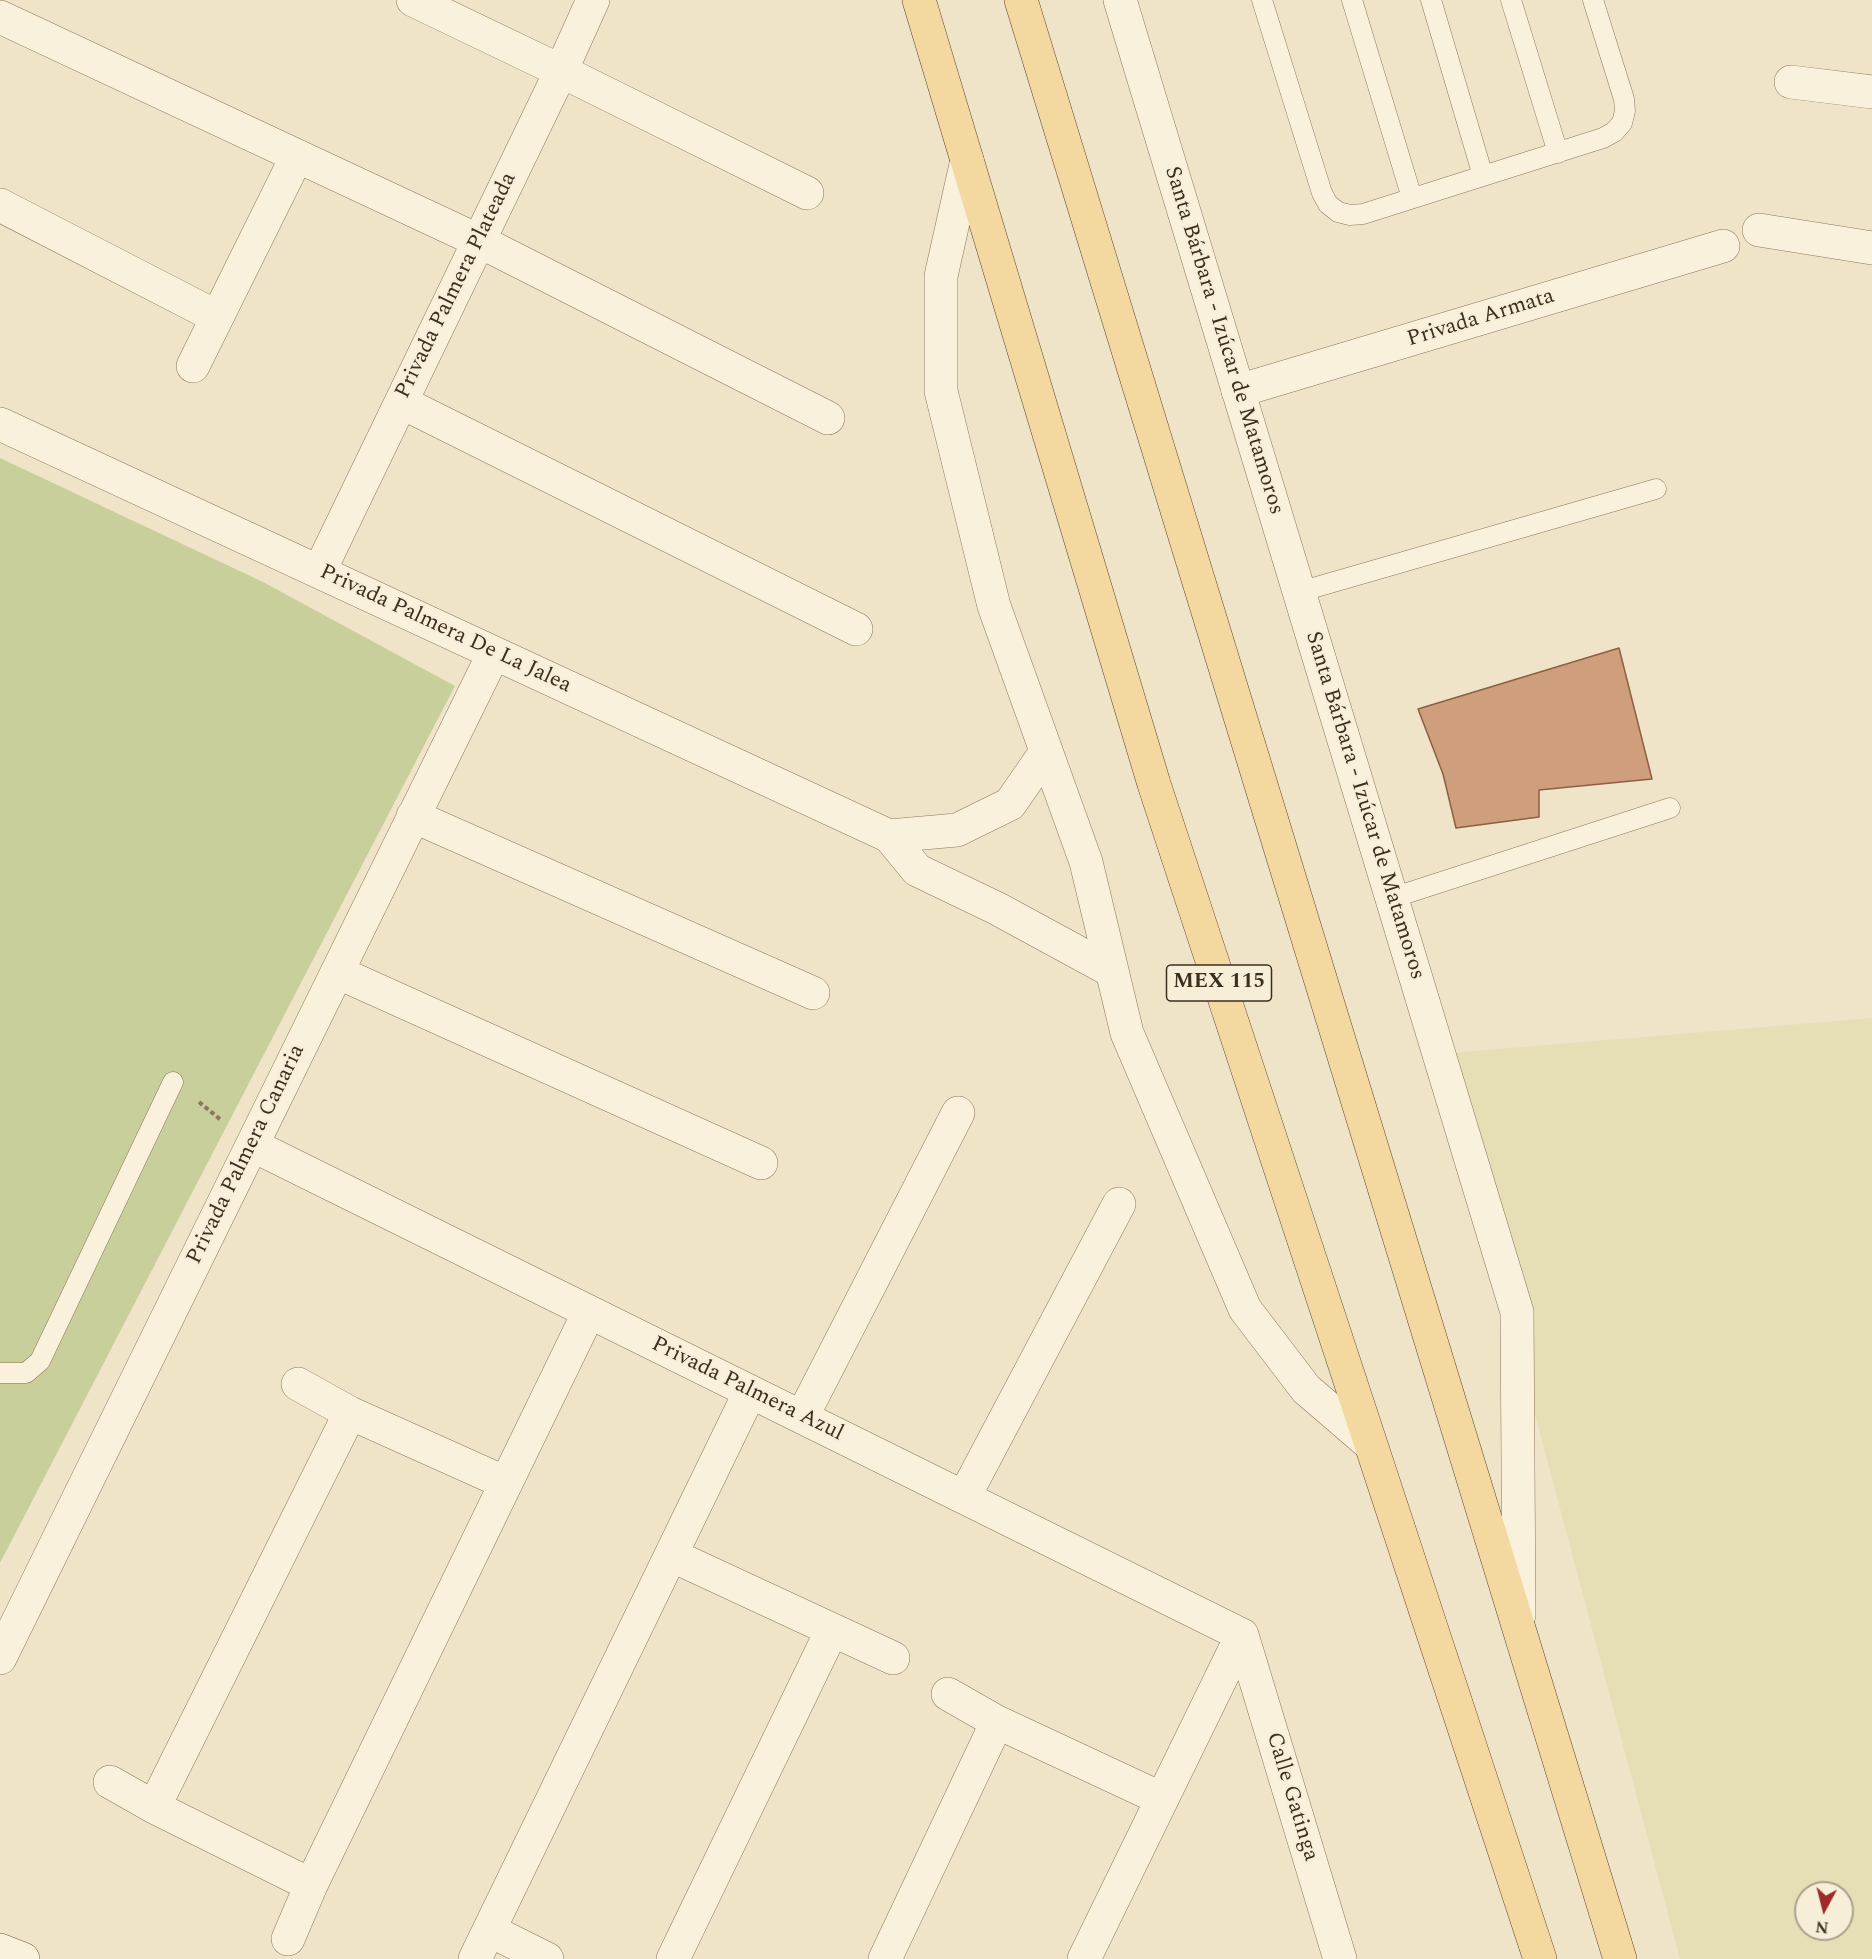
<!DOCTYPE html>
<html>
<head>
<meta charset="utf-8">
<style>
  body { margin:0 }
  #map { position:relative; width:1872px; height:1959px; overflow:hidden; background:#f0e4c8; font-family:Spectral,serif }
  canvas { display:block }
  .north { position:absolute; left:1794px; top:1881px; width:60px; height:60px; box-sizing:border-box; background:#f7eed8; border:2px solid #ada18e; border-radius:50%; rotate:187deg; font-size:16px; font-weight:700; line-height:24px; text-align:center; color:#3d2e20 }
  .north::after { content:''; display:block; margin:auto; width:21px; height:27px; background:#9e2a2b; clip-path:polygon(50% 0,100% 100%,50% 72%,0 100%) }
</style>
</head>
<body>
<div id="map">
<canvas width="1872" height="1959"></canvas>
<div class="north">N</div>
</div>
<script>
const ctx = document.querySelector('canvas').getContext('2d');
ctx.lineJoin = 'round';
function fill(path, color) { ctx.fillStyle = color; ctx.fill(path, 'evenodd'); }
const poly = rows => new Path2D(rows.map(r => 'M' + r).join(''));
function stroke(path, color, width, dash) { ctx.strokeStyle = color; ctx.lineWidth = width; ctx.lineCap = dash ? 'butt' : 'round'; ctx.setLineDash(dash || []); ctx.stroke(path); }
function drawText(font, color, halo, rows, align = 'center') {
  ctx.font = font + ' Spectral,serif'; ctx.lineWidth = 4.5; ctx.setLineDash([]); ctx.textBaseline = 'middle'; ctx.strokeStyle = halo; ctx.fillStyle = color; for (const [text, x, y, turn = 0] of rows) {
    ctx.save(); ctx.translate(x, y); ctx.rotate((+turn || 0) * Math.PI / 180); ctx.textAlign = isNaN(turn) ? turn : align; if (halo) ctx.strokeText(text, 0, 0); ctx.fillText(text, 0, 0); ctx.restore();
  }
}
fill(poly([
  [1872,1018,1872,1959,1680,1959,1439,1054],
  [1806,1893,1842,1893,1842,1929,1806,1929]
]), '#e6deb5');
fill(poly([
  [0,458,263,582,455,686,0,1563]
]), '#c9cf9b');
const building = poly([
  [1619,648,1652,779,1539,790,1539,817,1456,828,1443,774,1418,709,1619,648]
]);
fill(building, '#cf9f7d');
stroke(building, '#8d5f41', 1.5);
const service = poly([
  [1262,0,1322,193,1328,204,1338,212,1350,215,1363,214,1603,138,1614,132,1622,123,1625,111,1624,99,1593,0],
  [1352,0,1412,198],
  [1431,0,1483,176],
  [1511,0,1558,153],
  [1299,592,1656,489],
  [1392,898,1670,808],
  [0,1373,26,1373,40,1361,173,1082]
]);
const minor = poly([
  [413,0,561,71,807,193],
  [0,17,479,241,828,418],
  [1791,82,1872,92],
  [967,160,941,276,941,391,994,606,1086,862,1127,1033,1245,1309,1306,1389,1370,1444],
  [0,205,217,317],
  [1759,230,1872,248],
  [193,366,297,156],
  [1238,391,1723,246],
  [401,402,856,629],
  [0,424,889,836,917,870,998,909,1112,971],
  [319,572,561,71,593,0],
  [413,816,813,993],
  [889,836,957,830,1010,804,1046,752],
  [337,972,761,1163],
  [252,1145,1242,1635],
  [298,1384,350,1413,506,1483],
  [802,1417,958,1113],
  [964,1497,1119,1204],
  [671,1555,893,1658],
  [1242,1635,1340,1959],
  [0,1658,494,653],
  [948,1694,997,1722,1162,1799],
  [110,1782,154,1807,311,1885],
  [154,1807,350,1413],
  [489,1930,547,1959],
  [288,1939,311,1885,589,1312],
  [475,1959,750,1392],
  [673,1959,832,1630],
  [885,1959,997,1722],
  [1084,1959,1242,1635]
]);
const tertiary = poly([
  [1120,0,1517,1312,1519,1615]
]);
const secondary = poly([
  [0,1950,23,1959]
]);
const primary = poly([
  [919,0,1154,784,1540,1959],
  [1021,0,1620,1959]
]);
stroke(service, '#8d765c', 21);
stroke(minor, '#8d765c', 34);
stroke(tertiary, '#8d765c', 34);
stroke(secondary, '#6f573f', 34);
stroke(primary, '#5b4430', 34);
stroke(poly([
  [199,1102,221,1120]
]), '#8d765c', 4, [4.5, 3]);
stroke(service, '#faf1dc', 20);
stroke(minor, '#faf1dc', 33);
stroke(tertiary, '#faf1dc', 33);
stroke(secondary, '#faf1dc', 33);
stroke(primary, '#f3d9a0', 33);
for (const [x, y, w] of [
  [1219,983,105]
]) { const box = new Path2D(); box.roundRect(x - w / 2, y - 18, w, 36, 4.5); ctx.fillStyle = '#f7eed8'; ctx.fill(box); stroke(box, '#3d2e20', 1.5); }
drawText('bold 21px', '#3d2e20', null, [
  ["MEX 115",1219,983]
]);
drawText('22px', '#3d2e20', '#f7eed8', [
  ["Privada Palmera Plateada",457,286,-64],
  ["Privada Armata",1481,319,-17],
  ["Santa Bárbara - Izúcar de Matamoros",1223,341,73],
  ["Privada Palmera De La Jalea",445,630,25],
  ["Santa Bárbara - Izúcar de Matamoros",1364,806,73],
  ["Privada Palmera Canaria",247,1155,-64],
  ["Privada Palmera Azul",747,1390,26],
  ["Calle Gatinga",1291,1797,73]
]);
</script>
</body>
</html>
